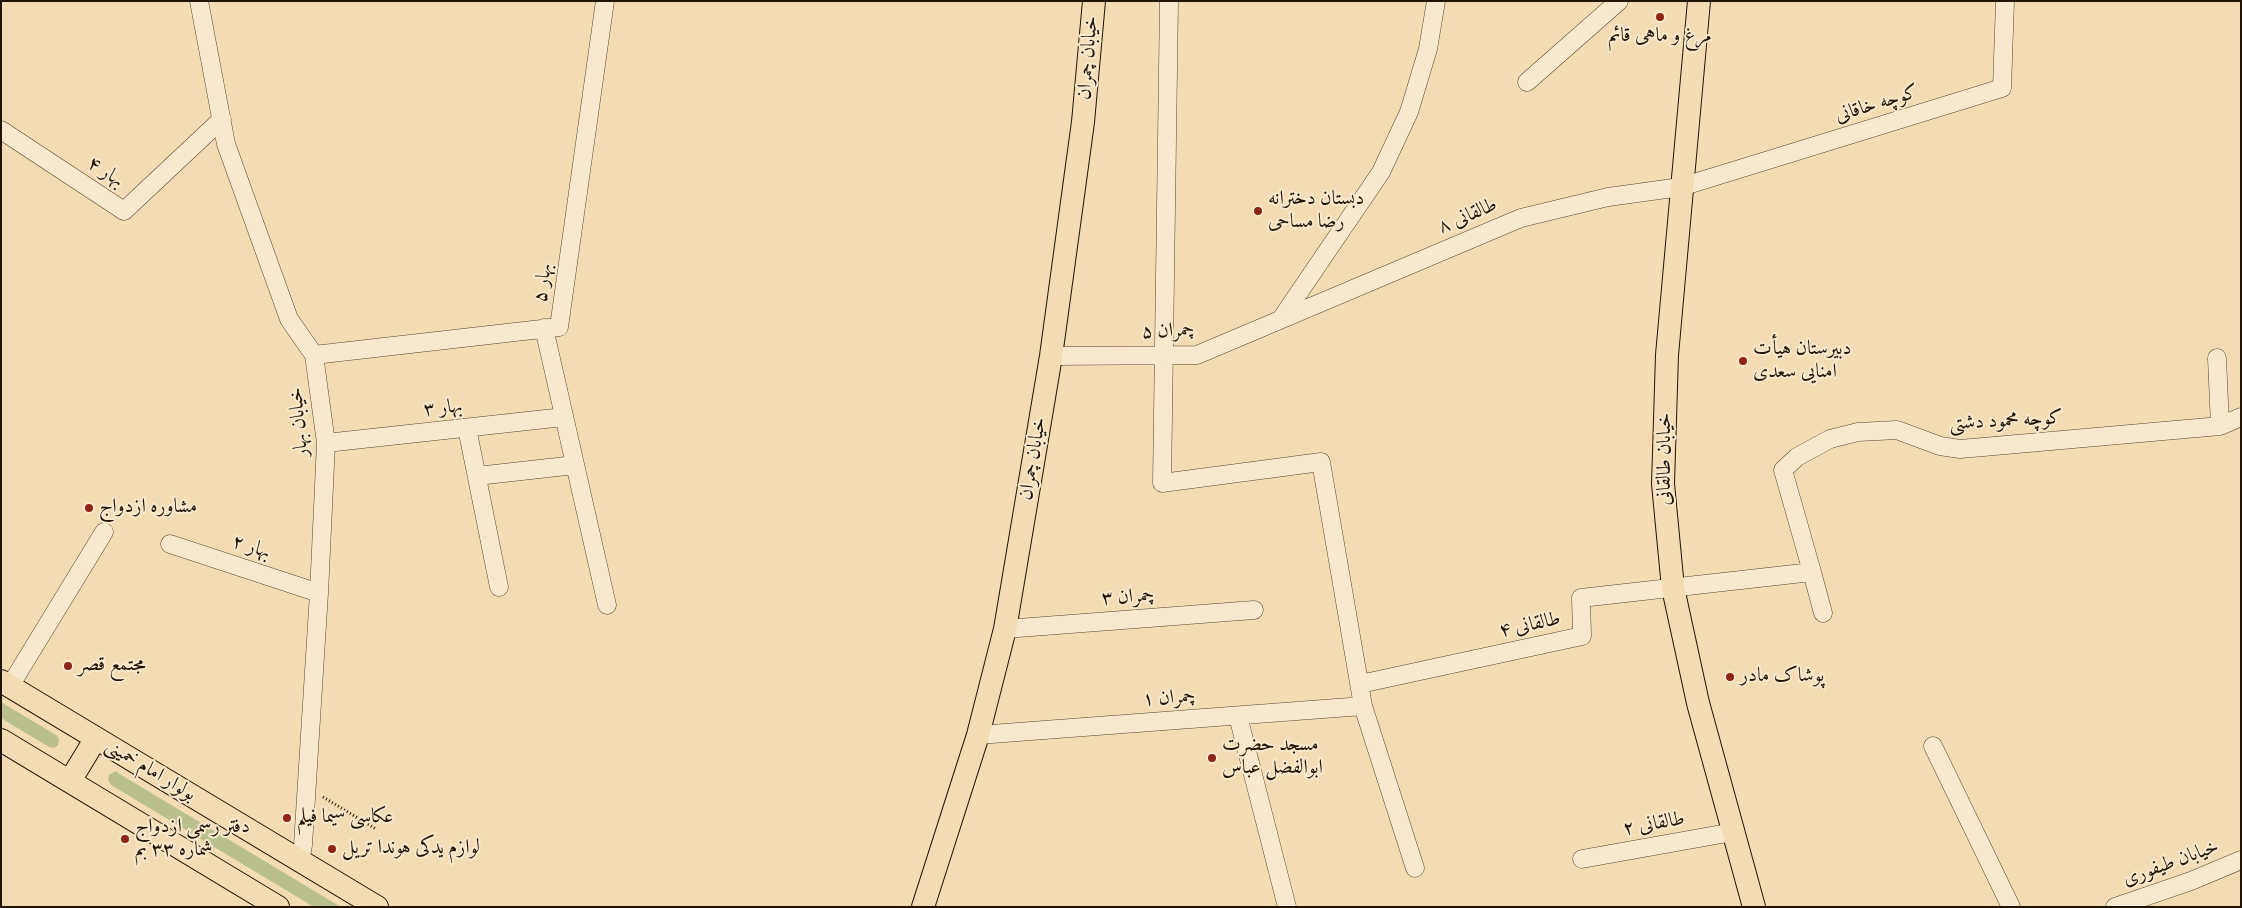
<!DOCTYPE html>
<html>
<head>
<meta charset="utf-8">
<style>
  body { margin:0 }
  #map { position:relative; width:2242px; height:908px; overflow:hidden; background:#f3dbb3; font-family:"IM FELL DW Pica",serif }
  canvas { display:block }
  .frame { position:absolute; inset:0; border:2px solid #221405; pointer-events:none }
</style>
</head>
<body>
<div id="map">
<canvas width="2242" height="908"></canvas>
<div class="frame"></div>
</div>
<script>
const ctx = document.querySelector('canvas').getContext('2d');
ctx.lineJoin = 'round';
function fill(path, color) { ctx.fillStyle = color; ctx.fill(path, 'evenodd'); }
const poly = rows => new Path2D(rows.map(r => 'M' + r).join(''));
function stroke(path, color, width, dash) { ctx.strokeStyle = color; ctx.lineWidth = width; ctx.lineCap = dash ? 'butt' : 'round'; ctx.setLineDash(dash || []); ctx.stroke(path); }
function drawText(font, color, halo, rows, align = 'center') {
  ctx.font = font + ' "IM FELL DW Pica",Amiri,serif'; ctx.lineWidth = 4; ctx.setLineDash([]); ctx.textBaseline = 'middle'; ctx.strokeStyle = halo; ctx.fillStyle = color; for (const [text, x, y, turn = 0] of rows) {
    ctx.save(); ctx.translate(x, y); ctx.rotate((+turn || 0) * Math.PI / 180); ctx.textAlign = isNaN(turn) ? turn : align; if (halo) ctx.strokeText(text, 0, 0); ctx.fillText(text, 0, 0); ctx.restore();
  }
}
fill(poly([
  [1,702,56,735,59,739,58,745,54,748,49,747,1,718],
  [116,771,118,773,341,907,314,907,111,785,108,780,109,775]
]), '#bac08d');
const minor = poly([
  [199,1,226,144,289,319,314,355,326,443,319,593,303,845,300,861],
  [1169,1,1162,483,1321,462,1363,706,1415,868],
  [1527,82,1619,1],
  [1,130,124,211,222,119],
  [1281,319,1381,172,1409,112,1428,49,1436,1],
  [544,328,607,605],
  [314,355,559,327,605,1],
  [1051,356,1197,355,1521,218,1608,197,1681,187,2002,88,2005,1],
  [2217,358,2220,426],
  [467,428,499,587],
  [326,443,564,417],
  [477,476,575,465],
  [170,544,319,593],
  [1812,572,1823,613],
  [1005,629,1254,610],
  [1360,684,1582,636,1581,598,1812,572,1783,470,1797,457,1830,439,1858,432,1897,430,1940,446,1960,449,1983,447,2220,426,2241,417],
  [10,686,104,532],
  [1238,716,1287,907],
  [978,735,1363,706],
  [1933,746,2011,907],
  [1582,859,1733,832],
  [2115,907,2191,881,2241,860]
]);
const major = poly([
  [1699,1,1667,355,1663,484,1673,588,1698,703,1754,907],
  [1,681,377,907],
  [1,740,278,907],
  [70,781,96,738],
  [923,907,978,735,1005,629,1051,356,1083,122,1094,1]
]);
stroke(minor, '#564630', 19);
stroke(major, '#221405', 24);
stroke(poly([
  [323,797,376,829]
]), '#221405', 3, [1, 2.5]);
stroke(minor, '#f7e8ce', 18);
stroke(major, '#f3dbb3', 22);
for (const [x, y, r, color] of [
  [1660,17,5,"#8f2418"],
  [1258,211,5,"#8f2418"],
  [1743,361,5,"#8f2418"],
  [89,508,5,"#8f2418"],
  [68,666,5,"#8f2418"],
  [1730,677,5,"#8f2418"],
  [1212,758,5,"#8f2418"],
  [287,818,5,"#8f2418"],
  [125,839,5,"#8f2418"],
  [332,849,5,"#8f2418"]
]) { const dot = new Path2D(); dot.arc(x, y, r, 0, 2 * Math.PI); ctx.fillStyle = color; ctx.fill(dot); stroke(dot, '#f7e8ce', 2); }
drawText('20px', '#221405', '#f7e8ce', [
  ["مرغ و ماهی قائم",1660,37,"center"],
  ["دبستان دخترانه",1268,200],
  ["رضا مساحی",1268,223],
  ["دبیرستان هیأت",1753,350],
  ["امنایی سعدی",1753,373],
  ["مشاوره ازدواج",99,508],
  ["مجتمع قصر",78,666],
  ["پوشاک مادر",1740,677],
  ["مسجد حضرت",1222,746],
  ["ابوالفضل عباس",1222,769],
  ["عکاسی سیما فیلم",297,818],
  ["دفتر رسمی ازدواج",135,828],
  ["شماره ۳۳ بم",135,851],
  ["لوازم یدکی هوندا تریل",342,849]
], 'left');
drawText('20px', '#221405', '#f7e8ce', [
  ["خیابان چمران",1089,58,-85],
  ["کوچه خاقانی",1877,105,-17],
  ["بهار ۴",105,173,33],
  ["طالقانی ۸",1468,217,-23],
  ["بهار ۵",544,283,-82],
  ["چمران ۵",1168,332,-3],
  ["بهار ۳",443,409,-6],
  ["خیابان بهار",300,422,-95],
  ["کوچه محمود دشتی",2006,422,-3],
  ["خیابان چمران",1034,459,-80],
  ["خیابان طالقانی",1666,459,-90],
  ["بهار ۲",251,548,18],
  ["چمران ۳",1128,598,-4],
  ["طالقانی ۴",1530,626,-12],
  ["چمران ۱",1169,699,-4],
  ["بولوار امام خمینی",150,771,31],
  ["طالقانی ۲",1654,825,-10],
  ["خیابان طیفوری",2171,864,-20]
]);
</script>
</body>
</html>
